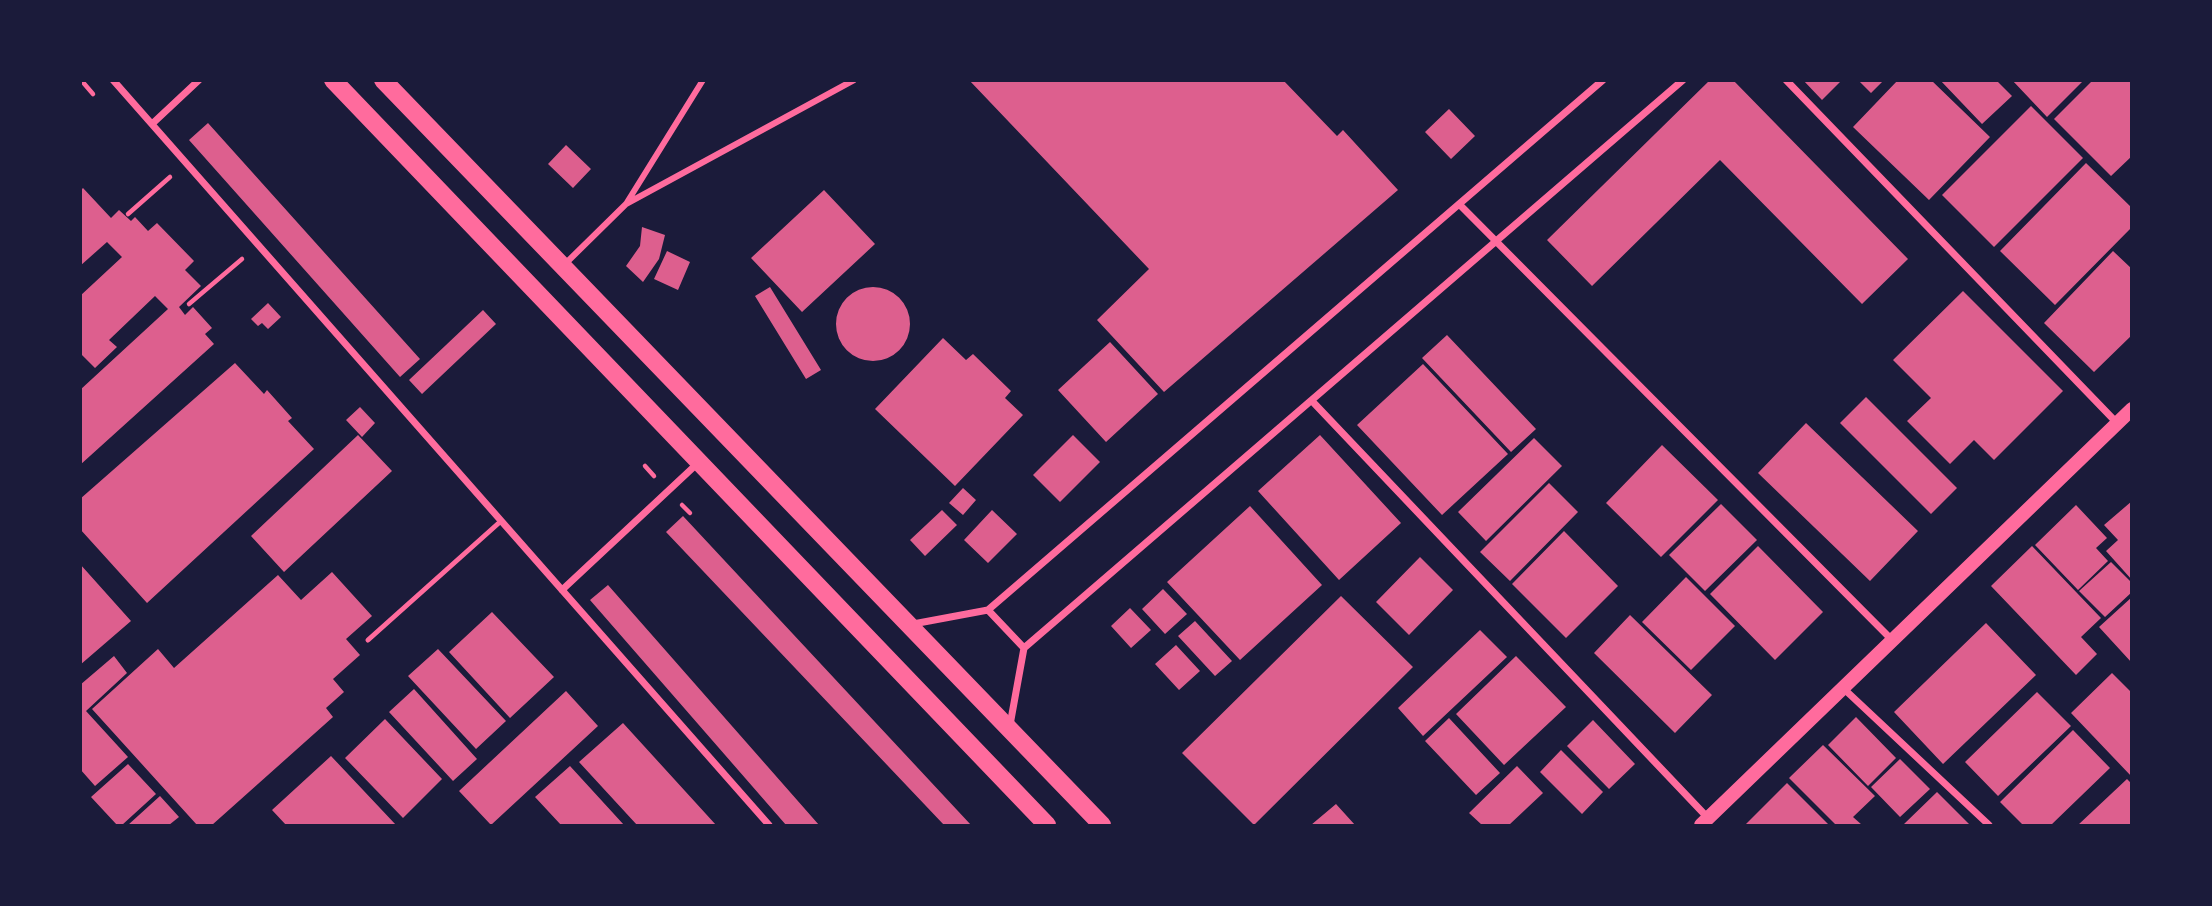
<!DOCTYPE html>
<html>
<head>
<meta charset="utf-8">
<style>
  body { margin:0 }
  #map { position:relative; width:2212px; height:906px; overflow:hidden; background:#1b1b3a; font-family:Barlow,sans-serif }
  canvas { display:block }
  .frame { position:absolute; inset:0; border:82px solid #1b1b3a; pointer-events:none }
</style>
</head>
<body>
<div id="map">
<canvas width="2212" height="906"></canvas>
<div class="frame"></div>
</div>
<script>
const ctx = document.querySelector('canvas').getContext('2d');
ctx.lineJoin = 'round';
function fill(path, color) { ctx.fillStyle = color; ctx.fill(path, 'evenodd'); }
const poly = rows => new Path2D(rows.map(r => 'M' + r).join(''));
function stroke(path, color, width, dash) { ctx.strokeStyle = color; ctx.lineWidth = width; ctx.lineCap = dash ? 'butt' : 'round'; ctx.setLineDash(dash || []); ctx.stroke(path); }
fill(poly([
  [969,80,1283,80,1337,136,1343,130,1398,190,1164,392,1097,320,1149,269],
  [1710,80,1733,80,1908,259,1862,304,1720,160,1592,286,1547,240],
  [1803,80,1842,80,1822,100],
  [1858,80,1884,80,1871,93],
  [1898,80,1931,80,1990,137,1929,200,1853,127],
  [1940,80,1996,80,2012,96,1982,124],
  [2012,80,2084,80,2047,117],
  [2093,80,2132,80,2132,156,2111,176,2054,119],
  [2031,106,2083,158,1994,247,1942,195],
  [1449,109,1475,136,1451,159,1425,132],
  [208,123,420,359,400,377,189,140],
  [566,145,591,169,573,188,548,164],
  [2086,163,2132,208,2132,227,2055,305,2000,251],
  [83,188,111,218,119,210,131,221,135,217,148,231,157,223,194,261,185,270,201,286,179,307,185,315,193,307,212,328,205,334,214,344,80,465,80,390,168,309,155,296,109,340,117,347,95,368,80,353,80,296,122,257,107,242,80,266,80,191],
  [824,190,875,244,802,312,751,258],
  [642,227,665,235,659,259,643,282,626,266,640,246],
  [667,251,690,262,678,290,654,279],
  [2113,251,2132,269,2132,335,2094,372,2044,323],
  [770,287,821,370,806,379,755,296],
  '836 324a37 37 0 1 1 74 0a37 37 0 1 1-74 0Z',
  [1963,291,2063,391,1994,460,1974,440,1950,464,1907,421,1931,398,1893,360],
  [268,303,281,317,268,329,262,323,258,326,251,319],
  [483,310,496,324,422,394,409,380],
  [1447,335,1536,429,1511,452,1422,358],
  [943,338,966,360,973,354,1011,391,1005,398,1023,415,955,486,875,409],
  [1110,342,1158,394,1106,442,1058,390],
  [235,363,264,394,267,390,292,418,288,421,314,449,147,603,80,529,80,499],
  [1423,364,1508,454,1442,515,1357,425],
  [1866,397,1957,488,1931,514,1840,423],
  [360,407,375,423,362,437,346,420],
  [1806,423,1918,531,1870,581,1758,473],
  [358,435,392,471,284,572,251,536],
  [1073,435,1100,462,1060,502,1033,475],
  [1320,435,1401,523,1339,580,1258,491],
  [1534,438,1562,466,1486,541,1458,512],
  [1662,445,1718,500,1661,557,1606,503],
  [1549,483,1578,512,1510,581,1480,552],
  [963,488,976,500,963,515,949,503],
  [2132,501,2132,580,2106,551,2118,540,2104,525],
  [1721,504,1757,540,1705,591,1669,555],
  [2076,505,2107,538,2096,548,2108,561,2078,590,2035,545],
  [1250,506,1322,585,1240,660,1167,582],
  [942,510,957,525,925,556,910,540],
  [992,510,1017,534,988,563,964,540],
  [683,516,971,825,944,825,666,532],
  [1564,531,1618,586,1566,638,1512,584],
  [1758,546,1823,612,1775,660,1710,594],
  [2032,546,2101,618,2081,637,2097,654,2076,675,1991,586],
  [1420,557,1453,590,1409,635,1376,602],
  [2111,562,2132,583,2132,592,2105,617,2079,591],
  [80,564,131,621,80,665],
  [332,572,372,616,346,639,360,655,333,679,344,692,326,708,333,717,212,825,197,825,92,709,158,649,174,668,278,575,301,600],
  [1686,577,1735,626,1691,670,1642,622],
  [608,585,819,825,786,825,590,600],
  [1163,589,1187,614,1165,634,1142,609],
  [1341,596,1413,667,1254,825,1182,753],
  [2132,597,2132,663,2099,627],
  [1130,608,1151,630,1131,648,1111,626],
  [492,612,554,677,510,718,449,652],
  [1630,615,1712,695,1675,733,1594,653],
  [1195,621,1232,661,1215,676,1178,636],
  [1986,623,2036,675,1943,764,1894,712],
  [1480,630,1507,657,1423,736,1398,708],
  [1176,645,1200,671,1179,690,1155,664],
  [438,649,506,721,476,749,408,676],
  [114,656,127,673,86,711,128,757,95,786,80,769,80,685],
  [1516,656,1566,707,1504,765,1456,714],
  [2112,673,2132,693,2132,777,2071,713],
  [414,689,477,759,453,781,389,712],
  [566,691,598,726,491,825,459,791],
  [2037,692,2071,726,1998,796,1965,762],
  [1856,717,1896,758,1868,786,1828,745],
  [1449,718,1500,773,1476,795,1425,741],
  [385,719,442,779,403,818,345,758],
  [1593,720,1635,764,1609,789,1567,746],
  [623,723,716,825,637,825,579,762],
  [2073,730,2110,768,2051,825,2023,825,2000,802],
  [1823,745,1875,796,1853,817,1862,825,1836,825,1789,778],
  [1561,750,1603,792,1582,814,1540,772],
  [331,756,396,825,286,825,272,810],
  [1900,759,1930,789,1900,817,1871,787],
  [128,764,156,794,122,825,117,825,91,797],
  [570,766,624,825,561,825,535,797],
  [1517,766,1543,793,1509,825,1482,825,1469,813],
  [2127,779,2132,784,2132,825,2078,825],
  [1787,783,1829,825,1745,825],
  [1937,792,1970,825,1903,825],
  [160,796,179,817,169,825,128,825],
  [1336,804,1355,825,1311,825]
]), '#dd5f8e');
stroke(poly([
  [81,80,93,94],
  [128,214,170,177],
  [189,304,242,259],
  [645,466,654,476],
  [682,505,690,513]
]), '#ff6b9d', 4.5);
stroke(poly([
  [368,640,501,521]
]), '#ff6b9d', 5);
stroke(poly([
  [626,204,854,80],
  [564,265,626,204,703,80]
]), '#ff6b9d', 6);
stroke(poly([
  [113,80,769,825],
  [1786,80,2117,423],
  [152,124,199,80],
  [1460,205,1892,640],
  [1312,401,1708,818],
  [562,590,699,462],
  [988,610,1024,648],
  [913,624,988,610,1603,80],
  [1843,688,1989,825],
  [1010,725,1024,648,1683,80]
]), '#ff6b9d', 7);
stroke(poly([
  [1701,825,2132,409]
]), '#ff6b9d', 14);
stroke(poly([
  [333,80,1047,825],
  [383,80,1102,825]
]), '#ff6b9d', 18);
</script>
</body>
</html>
